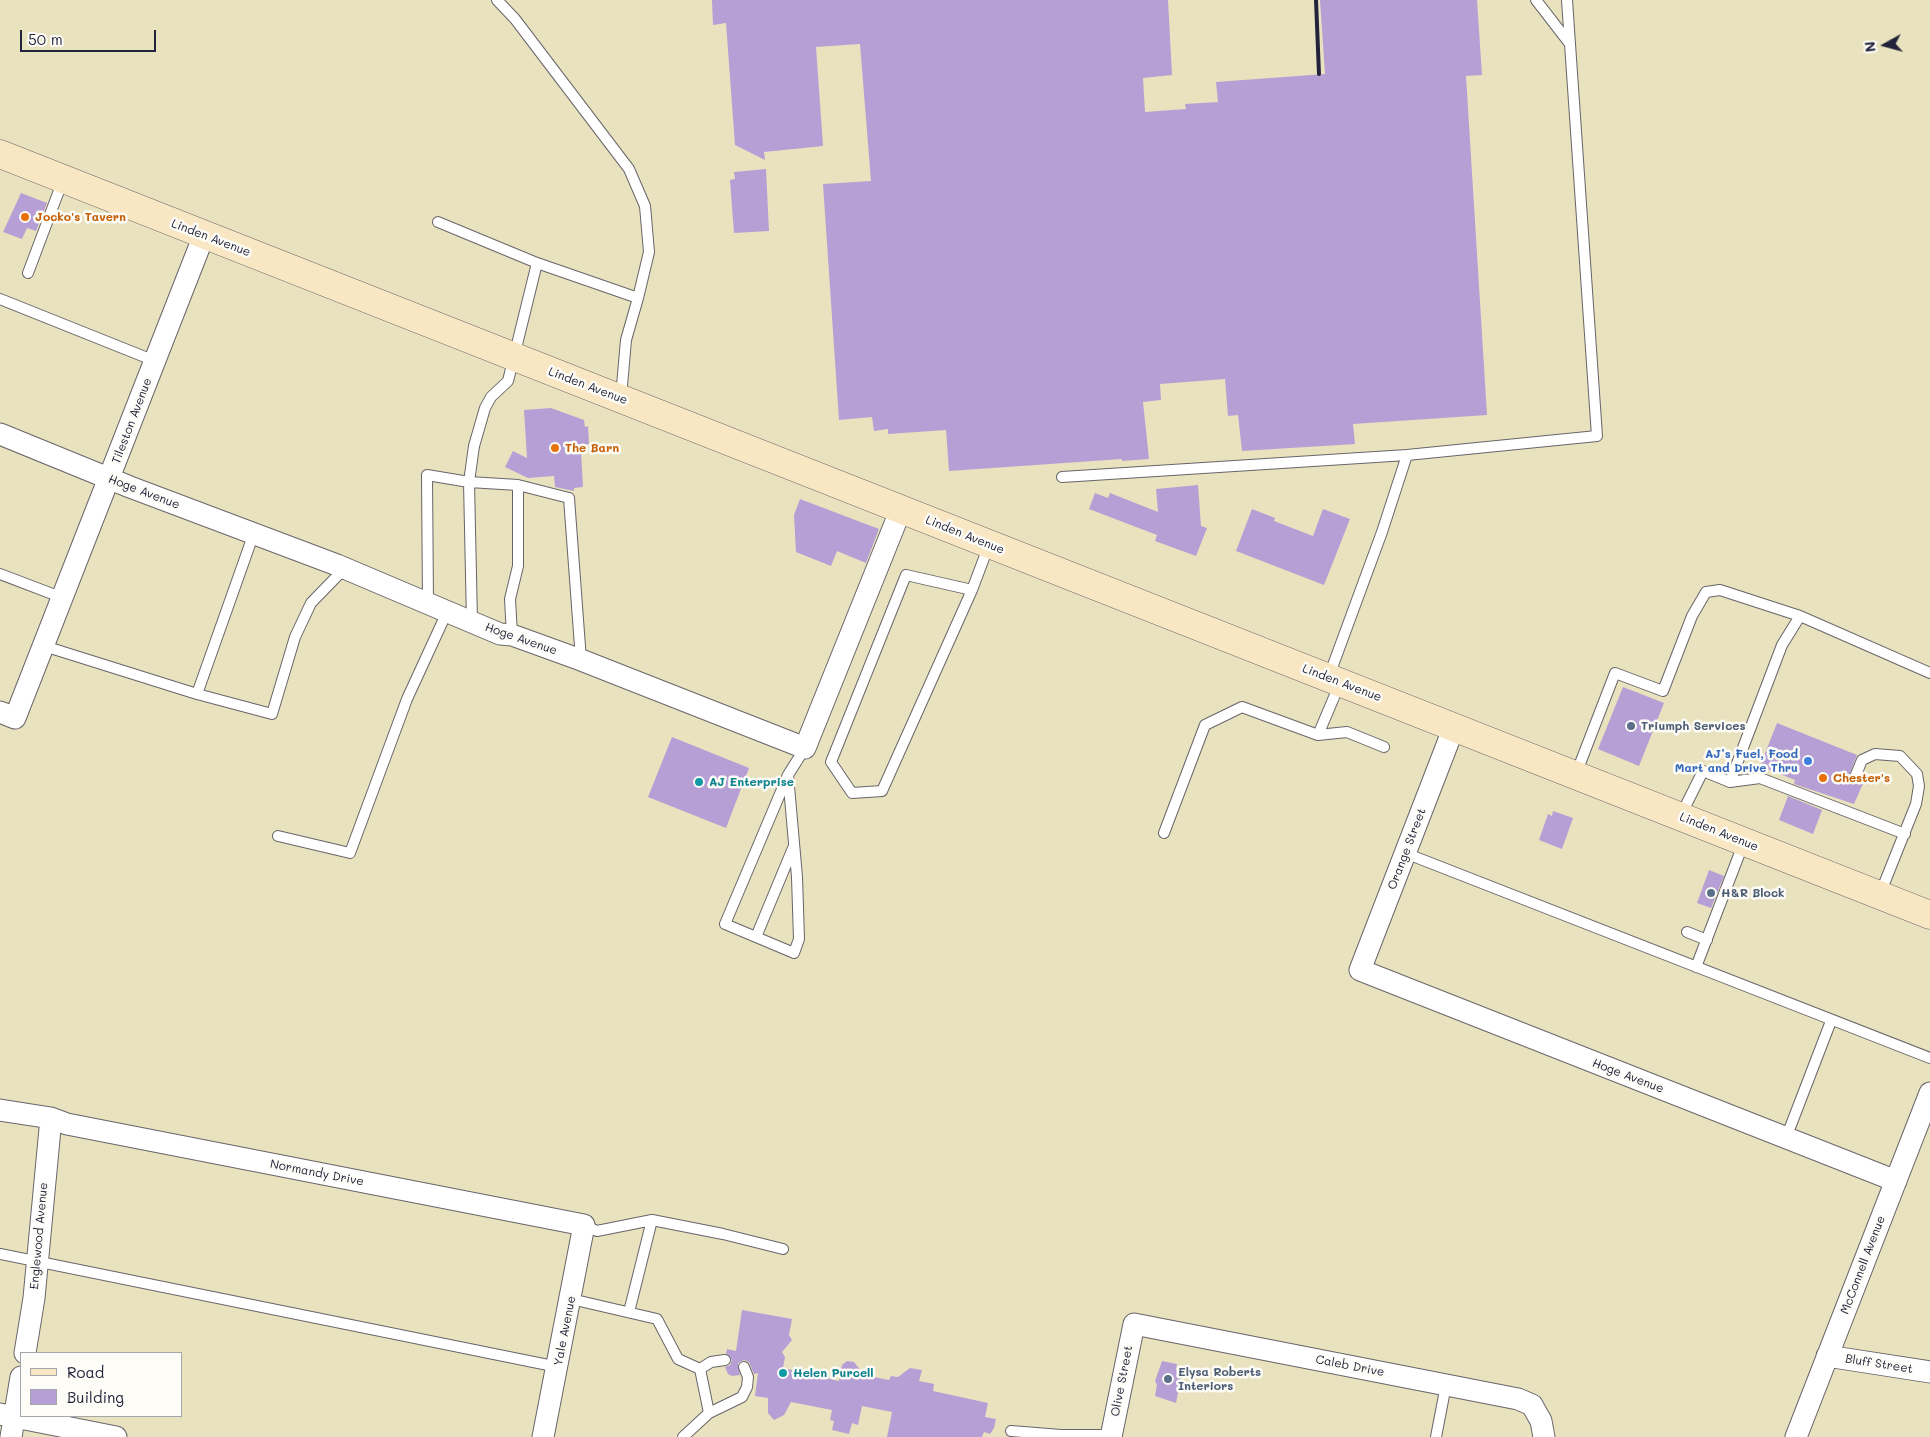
<!DOCTYPE html>
<html>
<head>
<meta charset="utf-8">
<style>
  body { margin:0 }
  #map { position:relative; width:1930px; height:1437px; overflow:hidden; background:#e9e2bf; font-family:Mali,sans-serif }
  canvas { display:block }
  .legend { position:absolute; left:20px; top:1352px; width:162px; height:65px; box-sizing:border-box; background:#fdfcf7; border:1px solid #a5a5ac; margin:0; padding:6px 9px; list-style:none; font-size:15px; color:#22223b }
  .legend li { display:flex; align-items:center; gap:10px; height:25px }
  .legend b { width:25px; border:1px solid #a5a5ac }
  .north { position:absolute; left:1860px; top:20px; width:50px; height:50px; -webkit-text-stroke:4px #fdfcf7; paint-order:stroke; rotate:263deg; font-size:14px; font-weight:700; line-height:20px; text-align:center; color:#22223b }
  .north::after { content:''; display:block; margin:auto; width:18px; height:22px; background:#22223b; clip-path:polygon(50% 0,100% 100%,50% 72%,0 100%) }
  .scale { position:absolute; left:20px; top:30px; width:136px; height:22px; box-sizing:border-box; border:2px solid #22223b; border-top:0; padding-left:6px; font-size:15px; line-height:18px; white-space:nowrap; color:#22223b; -webkit-text-stroke:4px #fdfcf7; paint-order:stroke }
</style>
</head>
<body>
<div id="map">
<canvas width="1930" height="1437"></canvas>
<ul class="legend">
<li><b style="height:6px;background:#f9e7c3"></b>Road</li>
<li><b style="height:14px;background:#b69fd5"></b>Building</li>
</ul>
<div class="north">N</div>
<div class="scale">50 m</div>
</div>
<script>
const ctx = document.querySelector('canvas').getContext('2d');
ctx.lineJoin = 'round';
function fill(path, color) { ctx.fillStyle = color; ctx.fill(path, 'evenodd'); }
const poly = rows => new Path2D(rows.map(r => 'M' + r).join(''));
function stroke(path, color, width, dash) { ctx.strokeStyle = color; ctx.lineWidth = width; ctx.lineCap = dash ? 'butt' : 'round'; ctx.setLineDash(dash || []); ctx.stroke(path); }
function drawText(font, color, halo, rows, align = 'center') {
  ctx.font = font + ' Mali,sans-serif'; ctx.lineWidth = 5; ctx.setLineDash([]); ctx.textBaseline = 'middle'; ctx.strokeStyle = halo; ctx.fillStyle = color; for (const [text, x, y, turn = 0] of rows) {
    ctx.save(); ctx.translate(x, y); ctx.rotate((+turn || 0) * Math.PI / 180); ctx.textAlign = isNaN(turn) ? turn : align; if (halo) ctx.strokeText(text, 0, 0); ctx.fillText(text, 0, 0); ctx.restore();
  }
}
fill(poly([
  [712,0,1168,0,1172,75,1143,78,1145,112,1186,109,1185,104,1218,102,1216,82,1325,74,1320,0,1477,0,1482,75,1466,76,1487,415,1353,424,1355,444,1242,451,1238,415,1228,416,1225,379,1160,384,1161,400,1143,402,1149,459,1122,461,1122,459,949,471,946,430,888,434,888,429,874,431,872,417,839,420,823,184,871,181,860,44,816,47,823,146,764,152,765,160,735,145,726,23,713,25],
  [766,169,769,231,734,233,730,180,735,179,734,172],
  [21,193,47,203,36,231,27,228,22,239,3,232],
  [551,408,584,420,585,427,588,426,589,444,584,445,585,452,581,452,583,487,574,488,574,491,555,487,554,476,528,478,505,467,513,451,527,458,524,410],
  [1198,485,1201,526,1207,528,1196,556,1155,541,1157,535,1089,509,1095,493,1108,498,1110,493,1158,512,1156,489],
  [800,499,879,529,866,563,837,551,831,566,796,552,794,515],
  [1252,509,1275,518,1274,521,1313,536,1323,509,1350,519,1324,585,1236,551],
  [1623,687,1664,703,1639,766,1598,749],
  [1777,723,1857,755,1848,778,1853,783,1864,781,1854,804,1794,784,1795,780,1760,766],
  [672,737,749,768,726,828,648,797],
  [1788,796,1822,810,1813,834,1779,820],
  [1553,811,1573,818,1562,849,1539,840,1548,814,1552,816],
  [1709,870,1724,876,1711,908,1697,903],
  [742,1310,792,1319,789,1335,792,1340,782,1352,785,1357,783,1368,839,1381,842,1365,847,1361,854,1362,864,1375,889,1380,891,1376,898,1377,910,1368,922,1370,919,1381,934,1384,933,1391,988,1403,985,1417,996,1419,994,1428,990,1434,984,1432,982,1437,887,1437,892,1412,862,1406,858,1425,852,1423,849,1434,832,1430,834,1421,830,1420,832,1410,791,1402,784,1415,774,1420,768,1413,768,1398,755,1396,758,1373,754,1374,749,1362,744,1360,738,1363,740,1375,732,1376,728,1374,725,1367,730,1365,732,1360,726,1353,727,1349,736,1351],
  [1162,1361,1177,1364,1176,1370,1182,1371,1176,1403,1155,1396,1157,1385,1155,1381]
]), '#b69fd5');
const lane = poly([
  [497,0,515,19,629,169,645,206,649,252,638,298,626,340,621,397],
  [1567,0,1570,44],
  [438,222,537,263,638,298],
  [28,273,63,180],
  [0,299,155,361],
  [1062,477,1407,455,1597,436,1570,44,1536,0],
  [0,574,63,598],
  [972,590,906,575,831,762,852,793,882,791,972,590,989,545],
  [428,604,427,475,469,482,518,485,569,498,581,660],
  [472,622,469,482,474,446,485,408,491,397,508,381,537,263],
  [512,635,510,599,518,566,518,485],
  [44,646,197,694,272,714,295,637,311,603,345,568],
  [1329,676,1382,532,1407,455],
  [197,694,254,533],
  [1318,735,1340,683],
  [1576,774,1615,673,1663,691,1692,616,1706,592,1720,590,1800,616],
  [788,775,797,877,799,939,794,953,725,924,788,775,805,748],
  [1855,777,1862,760,1875,754,1900,756,1917,774,1919,786,1916,804,1880,894],
  [1730,782,1760,778,1905,834],
  [1681,815,1703,771,1730,782,1782,645,1800,616,1930,673],
  [1164,833,1205,725,1242,707,1318,735,1347,732,1384,747],
  [278,836,350,853,407,699,447,612],
  [1405,853,1930,1058],
  [1687,932,1707,940],
  [756,937,793,848],
  [1696,967,1744,842],
  [1786,1138,1831,1021],
  [584,1225,597,1231,652,1220,723,1234,783,1249],
  [0,1254,558,1367],
  [571,1299,657,1319,678,1359,700,1369,709,1413,683,1437],
  [629,1312,652,1220],
  [700,1369,711,1362,725,1360],
  [709,1413,742,1397,747,1387,748,1377,744,1367],
  [1011,1431,1061,1435,1111,1435],
  [1436,1437,1446,1385]
]);
const street = poly([
  [0,434,130,487,337,565,500,634,512,635,581,660,805,748,901,509],
  [0,712,15,718,204,235],
  [1454,727,1360,970,1896,1181],
  [0,1110,51,1118,67,1124,584,1225,543,1437],
  [25,1353,34,1298,51,1118],
  [1827,1356,1930,1372],
  [0,1414,116,1437],
  [11,1437,21,1377],
  [1111,1437,1134,1324,1518,1399,1532,1405,1541,1421,1544,1437],
  [1796,1437,1930,1093]
]);
const secondary = poly([
  [0,154,1930,915]
]);
stroke(lane, '#686569', 12);
stroke(street, '#686569', 23);
stroke(secondary, '#686569', 29);
stroke(lane, '#fff', 10);
stroke(street, '#fff', 21);
stroke(secondary, '#f9e7c3', 28);
stroke(poly([
  [1316,0,1319,74]
]), '#22223b', 4);
for (const [x, y, r, color] of [
  [25,217,5,"#e8710a"],
  [555,448,5,"#e8710a"],
  [1631,726,5,"#5c6f8a"],
  [1808,761,5,"#3f7fe0"],
  [1823,778,5,"#e8710a"],
  [699,782,5,"#0f9aa8"],
  [1711,893,5,"#5c6f8a"],
  [783,1373,5,"#0f9aa8"],
  [1168,1379,5,"#5c6f8a"]
]) { const dot = new Path2D(); dot.arc(x, y, r, 0, 2 * Math.PI); ctx.fillStyle = color; ctx.fill(dot); stroke(dot, '#fdfcf7', 2); }
drawText('bold 12px', '#c56008', '#fdfcf7', [
  ["Jocko's Tavern",35,217],
  ["The Barn",565,448],
  ["Chester's",1833,778]
], 'left');
drawText('12px', '#22223b', '#fdfcf7', [
  ["Linden Avenue",211,238,21],
  ["Linden Avenue",588,386,21],
  ["Tileston Avenue",132,421,-69],
  ["Hoge Avenue",144,492,21],
  ["Linden Avenue",965,535,22],
  ["Hoge Avenue",521,639,19],
  ["Linden Avenue",1342,683,21],
  ["Linden Avenue",1719,832,22],
  ["Orange Street",1407,849,-69],
  ["Hoge Avenue",1628,1076,21],
  ["Normandy Drive",317,1173,11],
  ["Englewood Avenue",39,1236,-85],
  ["McConnell Avenue",1863,1265,-69],
  ["Yale Avenue",565,1331,-79],
  ["Bluff Street",1879,1364,9],
  ["Caleb Drive",1350,1366,11],
  ["Olive Street",1122,1381,-79]
]);
drawText('bold 12px', '#4e5e75', '#fdfcf7', [
  ["Triumph Services",1641,726],
  ["H&R Block",1721,893],
  ["Elysa Roberts",1178,1372],
  ["Interiors",1178,1386]
], 'left');
drawText('bold 12px', '#366cbe', '#fdfcf7', [
  ["AJ’s Fuel, Food",1798,754],
  ["Mart and Drive Thru",1798,768]
], 'right');
drawText('bold 12px', '#0d838f', '#fdfcf7', [
  ["AJ Enterprise",709,782],
  ["Helen Purcell",793,1373]
], 'left');
</script>
</body>
</html>
